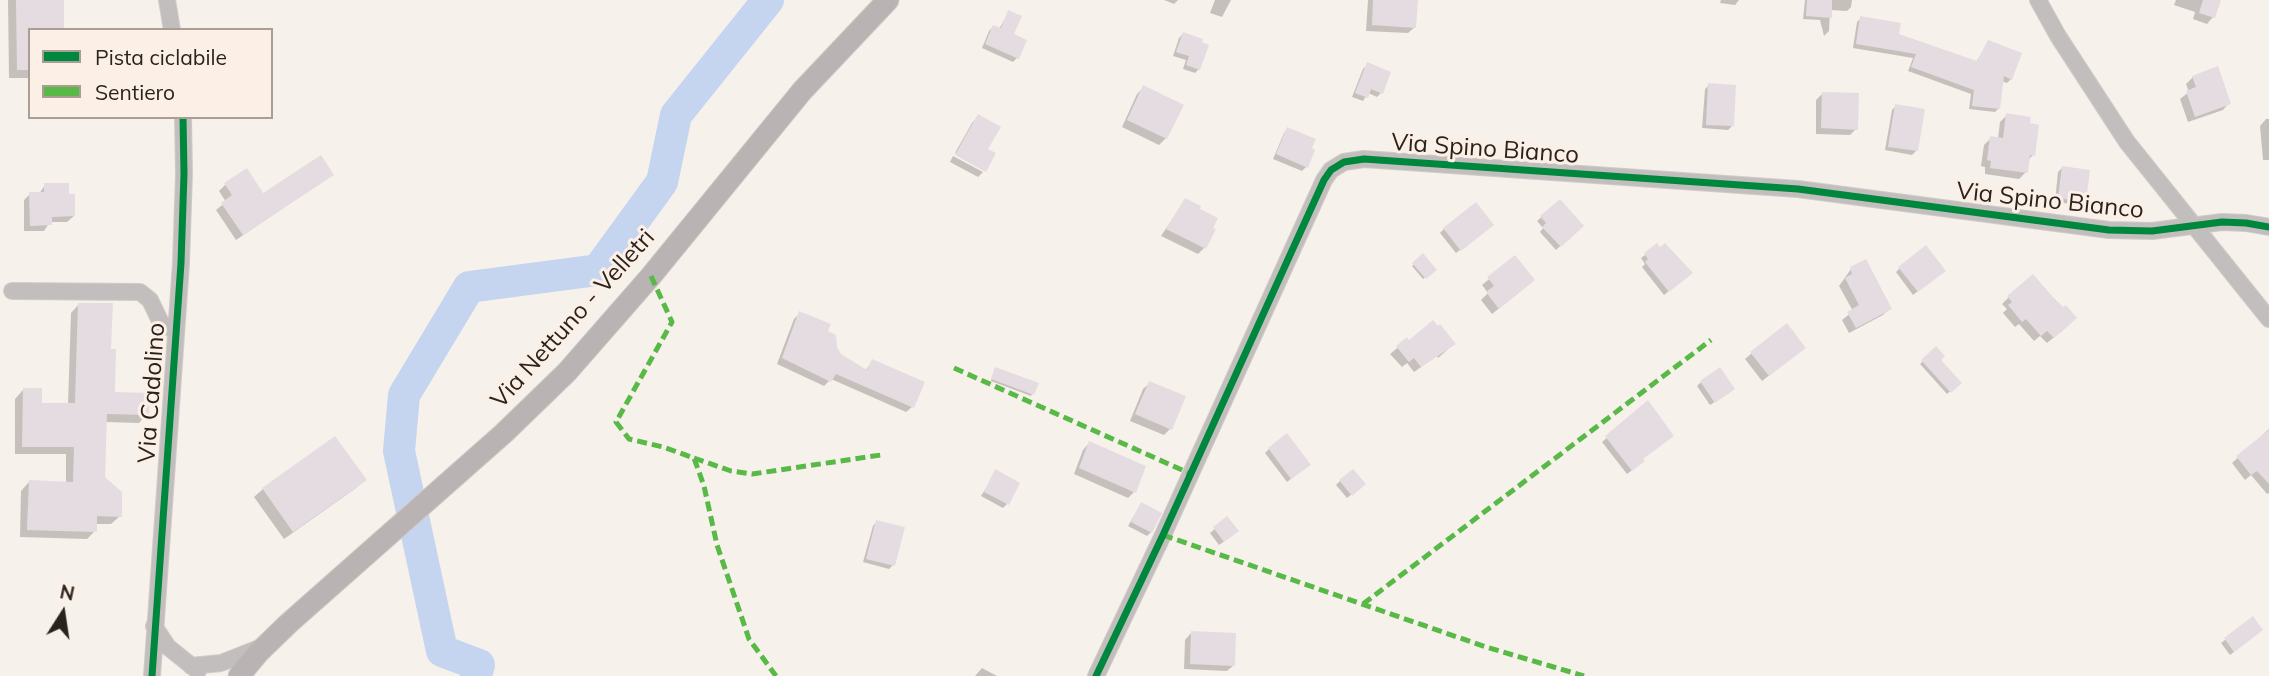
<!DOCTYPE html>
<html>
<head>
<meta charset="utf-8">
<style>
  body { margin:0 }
  #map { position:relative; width:2269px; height:676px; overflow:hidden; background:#f7f1eb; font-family:Mulish,sans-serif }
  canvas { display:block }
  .legend { position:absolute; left:28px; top:28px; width:245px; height:91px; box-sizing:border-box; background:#fcf0e6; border:2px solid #a89e96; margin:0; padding:9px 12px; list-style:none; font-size:21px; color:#2a231d }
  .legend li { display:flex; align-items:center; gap:14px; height:35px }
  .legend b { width:35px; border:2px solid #a89e96 }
  .north { position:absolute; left:28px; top:578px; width:70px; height:70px; -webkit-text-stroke:5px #fcf0e6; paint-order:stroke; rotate:12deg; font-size:19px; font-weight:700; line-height:28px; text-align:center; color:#2a231d }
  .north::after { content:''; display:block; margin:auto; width:24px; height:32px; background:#2a231d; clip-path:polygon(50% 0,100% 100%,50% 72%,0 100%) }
</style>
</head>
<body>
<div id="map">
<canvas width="2269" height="676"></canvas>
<ul class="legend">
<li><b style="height:9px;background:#00873e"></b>Pista ciclabile</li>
<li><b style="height:9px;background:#58b947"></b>Sentiero</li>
</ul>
<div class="north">N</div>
</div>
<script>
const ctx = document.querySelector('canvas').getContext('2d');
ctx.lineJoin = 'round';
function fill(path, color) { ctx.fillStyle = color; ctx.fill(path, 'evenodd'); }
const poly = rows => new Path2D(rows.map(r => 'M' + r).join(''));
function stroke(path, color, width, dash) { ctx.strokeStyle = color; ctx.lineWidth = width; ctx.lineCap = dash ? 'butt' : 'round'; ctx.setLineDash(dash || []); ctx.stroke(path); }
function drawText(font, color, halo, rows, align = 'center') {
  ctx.font = font + ' Mulish,sans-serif'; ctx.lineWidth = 6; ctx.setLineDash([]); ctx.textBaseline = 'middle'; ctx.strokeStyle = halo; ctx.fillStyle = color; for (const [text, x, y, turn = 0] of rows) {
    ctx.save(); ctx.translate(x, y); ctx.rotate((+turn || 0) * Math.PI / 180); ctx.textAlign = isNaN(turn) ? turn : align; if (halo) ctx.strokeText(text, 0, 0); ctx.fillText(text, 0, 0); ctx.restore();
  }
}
fill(poly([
  [8,0,62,0,30,30,30,78,9,78],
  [1164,0,1178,0,1174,4],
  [1215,0,1231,0,1222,17,1210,13],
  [1368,0,1416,0,1415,27,1408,33,1366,31],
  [1721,0,1739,0,1735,5,1720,3],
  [1805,0,1852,0,1851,7,1847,11,1830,10,1829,31,1824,36,1820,20,1803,19],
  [2176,0,2219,0,2213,17,2207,24,2193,19,2195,12,2174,5],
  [1009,12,1017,58,1013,62,982,48,989,31,993,27,999,29],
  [1861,18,1897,35,1976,62,1989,42,2011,79,2007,83,2001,81,1999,108,1995,112,1969,109,1971,94,1908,71,1913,58,1853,48,1857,22],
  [1183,34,1199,69,1195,73,1183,69,1186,60,1173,56,1179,38],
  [1367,65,1381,93,1377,97,1368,93,1363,101,1352,97,1363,69],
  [2193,77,2229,103,2223,110,2188,122,2180,99,2189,92,2186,84],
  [1709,85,1732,126,1728,130,1702,128,1705,89],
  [1144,87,1166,138,1159,145,1122,127,1137,94],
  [1823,93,1856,129,1850,135,1816,134,1816,100],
  [1896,106,1916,151,1912,155,1885,150,1892,110],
  [2007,115,2033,155,2027,161,2026,172,2019,179,1985,174,1985,167,1981,166,1984,145,1991,138,1998,139,2000,122],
  [978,116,985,170,955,153,972,123],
  [2266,119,2269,119,2269,160,2263,160,2260,126],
  [1288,129,1306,167,1302,171,1273,159,1284,133],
  [953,156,983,172,978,177,950,162],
  [2062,168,2084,201,2080,205,2055,202,2058,172],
  [332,175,236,240,216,210,226,202,219,191,225,185,262,195],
  [45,185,68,196,74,216,67,222,50,222,44,231,24,231,24,200,30,194,39,194],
  [1185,200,1204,248,1198,254,1161,236],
  [1560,201,1582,226,1556,250,1540,232,1543,228,1537,221],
  [1488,228,1456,253,1440,233,1444,229],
  [1645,255,1686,277,1664,295,1642,267,1645,264,1641,258],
  [1423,256,1435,269,1423,279,1412,266],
  [1515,258,1527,286,1492,314,1481,300,1488,293,1482,285],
  [1900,268,1940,274,1913,295,1896,272],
  [1851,269,1890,308,1883,315,1849,333,1842,320,1853,311,1839,286],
  [2009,297,2069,325,2047,343,2040,336,2034,341,2019,324,2015,327,2003,313,2007,309,2002,304],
  [79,304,110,350,113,394,147,414,139,423,105,422,103,478,120,516,111,524,95,524,95,531,87,539,20,537,21,491,29,482,66,483,66,454,15,454,15,399,23,390,40,405,68,405,71,313],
  [800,313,826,332,839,355,865,371,872,362,912,407,906,412,831,379,824,386,777,364,794,319],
  [1407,340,1409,342,1454,344,1438,358,1437,356,1414,372,1407,363,1402,367,1390,354],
  [1936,349,1939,360,1960,383,1947,394,1920,364],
  [1752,353,1797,354,1762,381,1745,359],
  [994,371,1032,394,1031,396,991,381],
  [1701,382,1729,393,1710,405,1697,386],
  [1150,383,1170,429,1164,435,1130,421,1143,389],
  [1633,416,1642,459,1639,465,1627,474,1602,442],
  [2269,429,2269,493,2267,494,2251,475,2245,480,2232,463],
  [1089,443,1134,492,1128,498,1074,474,1083,450],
  [1269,449,1305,468,1287,482,1265,453],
  [996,472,1007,504,1003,508,981,496],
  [364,480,356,488,284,539,254,497,263,489],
  [1340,481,1359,488,1347,498,1336,485],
  [1141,504,1151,532,1147,536,1128,526],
  [1227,519,1233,535,1219,545,1210,533],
  [877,521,893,565,889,569,863,562,873,526],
  [2252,619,2257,634,2230,655,2221,643],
  [1191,633,1234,665,1227,671,1184,669,1185,640],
  [982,668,997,676,975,676]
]), '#0003');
stroke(poly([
  [476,676,479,665,442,651,399,451,404,395,469,287,598,270,662,182,676,115,768,0]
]), '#c5d5ef', 32);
fill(poly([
  [16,0,64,0,64,30,30,30,30,70,17,70],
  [1373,0,1418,0,1416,28,1372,25],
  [1807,0,1832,0,1832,18,1806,16],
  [2203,0,2221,0,2215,18,2199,13],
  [1008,10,1022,16,1014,34,1027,40,1019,59,985,44,993,25,1001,28],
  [1860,16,1901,23,1899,34,1977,61,1988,40,2022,53,2012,80,2004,76,2000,109,1972,106,1974,90,1911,67,1916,54,1856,44],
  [1183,32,1203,39,1202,42,1209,45,1200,70,1186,65,1189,56,1176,52],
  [1367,62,1391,72,1383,94,1371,89,1368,98,1355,93],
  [2218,66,2231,104,2195,117,2186,91,2196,87,2192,76],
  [1708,83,1736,85,1734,126,1706,125],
  [1143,85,1184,105,1167,139,1127,120],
  [1822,92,1859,93,1858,130,1821,128],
  [1895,104,1925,109,1918,151,1888,147],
  [2006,113,2031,117,2030,123,2039,125,2035,156,2030,155,2028,173,1990,168,1991,161,1987,160,1990,136,2003,138],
  [978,114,1001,127,988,149,996,153,986,172,955,155],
  [1287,127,1316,139,1312,148,1315,150,1308,168,1276,154],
  [321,155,334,175,243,235,221,203,232,195,224,183,247,168,263,193],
  [2062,166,2090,170,2086,202,2058,198],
  [44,183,69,183,69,194,75,194,75,216,52,217,52,225,30,226,29,192,44,192],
  [1185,198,1201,206,1200,209,1218,218,1213,228,1216,229,1206,249,1166,229],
  [1560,199,1584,226,1561,247,1542,227,1546,223,1540,216],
  [1476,202,1494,225,1461,251,1443,228],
  [1657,243,1660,247,1665,243,1693,273,1669,292,1645,262,1648,259,1644,253],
  [1926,245,1946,271,1918,292,1898,267],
  [1423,253,1437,270,1426,279,1412,263],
  [1515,255,1535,280,1499,309,1486,292,1494,286,1487,277],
  [1866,259,1892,309,1856,328,1847,312,1859,305,1845,278,1852,274,1850,267],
  [2033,274,2052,296,2063,307,2066,305,2077,318,2054,338,2047,331,2041,336,2026,319,2022,322,2008,305,2012,302,2007,296],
  [78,303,113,303,111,349,116,349,115,392,150,393,149,415,107,414,105,477,122,492,122,517,97,516,97,532,27,530,29,480,73,482,74,447,22,447,23,388,42,388,42,403,75,403],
  [799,311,831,324,828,331,836,335,837,347,841,354,867,370,872,359,925,382,914,408,836,374,831,382,782,358],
  [1433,320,1438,326,1440,324,1456,344,1421,367,1414,358,1409,362,1396,346,1407,337,1409,340],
  [1787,323,1806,348,1769,376,1750,352],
  [1936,346,1945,356,1941,360,1962,383,1951,393,1921,360],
  [995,367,1039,383,1034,395,991,379],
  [1720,367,1735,389,1715,403,1700,381],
  [1149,381,1186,396,1172,430,1135,414],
  [1648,400,1674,436,1643,459,1645,461,1632,471,1605,436],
  [2269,430,2269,484,2257,471,2251,475,2236,456],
  [1287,433,1311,465,1291,479,1268,448],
  [335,436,367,480,293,532,262,488],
  [1089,441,1146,466,1136,493,1079,468],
  [995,469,1020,483,1009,505,984,492],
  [1353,469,1366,484,1352,496,1339,480],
  [1141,502,1162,513,1152,533,1131,522],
  [1227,516,1239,531,1224,542,1213,527],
  [876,520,905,527,895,566,866,559],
  [2253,616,2263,630,2234,652,2224,638],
  [1191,631,1236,633,1235,666,1190,664]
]), '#e5dce1');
const minor = poly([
  [167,0,172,30],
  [2038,0,2058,36,2127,142,2269,319],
  [12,291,140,292,150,300,161,323,176,331],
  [154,626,168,647,198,671],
  [191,666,221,663,259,648],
  [152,676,181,263,184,174,183,117],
  [1096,676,1163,535,1324,180,1331,170,1344,162,1364,159,1798,189,2109,230,2152,231,2222,222,2246,223,2269,227]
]);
const secondary = poly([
  [239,676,259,652,289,623,504,433,567,372,651,276,802,91,888,0]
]);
stroke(minor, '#d1ccc7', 18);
stroke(secondary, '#d1ccc7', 23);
stroke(minor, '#c2bebd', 16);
stroke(secondary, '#b9b4b3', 21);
stroke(poly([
  [651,276,672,322,616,422,629,439,663,447,694,458,704,486,717,545,749,639,776,676],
  [954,368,1191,474],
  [694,458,731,471,752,474,881,455],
  [1163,535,1486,647,1584,676],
  [1363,604,1711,340]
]), '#58b947', 5, [10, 5]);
stroke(poly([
  [152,676,181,263,184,174,183,117],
  [1096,676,1163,535,1324,180,1331,170,1344,162,1364,159,1798,189,2109,230,2152,231,2222,222,2246,223,2269,227]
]), '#00873e', 7);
drawText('24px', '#2a231d', '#fcf0e6', [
  ["Via Spino Bianco",1485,149,4],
  ["Via Spino Bianco",2050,201,6],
  ["Via Nettuno - Velletri",573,319,-48],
  ["Via Cadolino",152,393,-86]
]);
</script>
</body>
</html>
